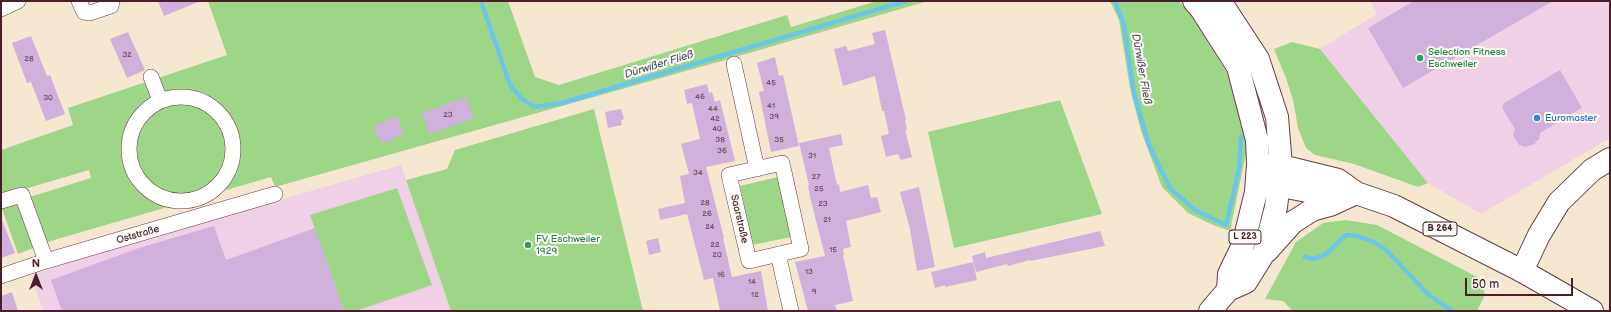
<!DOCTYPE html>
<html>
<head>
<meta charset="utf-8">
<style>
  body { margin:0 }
  #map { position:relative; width:1611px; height:312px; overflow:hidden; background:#f6e7d1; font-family:"Balsamiq Sans",sans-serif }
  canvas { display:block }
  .frame { position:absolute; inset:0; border:2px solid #4a1f2b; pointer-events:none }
  .north { position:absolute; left:16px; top:256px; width:40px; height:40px; -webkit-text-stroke:3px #fdfcf7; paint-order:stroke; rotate:0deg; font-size:11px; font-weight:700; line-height:16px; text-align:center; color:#4a1f2b }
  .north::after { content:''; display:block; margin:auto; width:14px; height:18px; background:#4a1f2b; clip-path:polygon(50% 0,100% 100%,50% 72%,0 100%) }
  .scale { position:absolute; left:1465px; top:278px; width:108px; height:18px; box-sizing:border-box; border:2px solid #4a1f2b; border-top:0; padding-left:5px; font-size:12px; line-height:14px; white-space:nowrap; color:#4a1f2b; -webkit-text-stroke:3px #fdfcf7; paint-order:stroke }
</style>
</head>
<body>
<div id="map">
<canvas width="1611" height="312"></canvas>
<div class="frame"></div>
<div class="north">N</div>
<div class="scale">50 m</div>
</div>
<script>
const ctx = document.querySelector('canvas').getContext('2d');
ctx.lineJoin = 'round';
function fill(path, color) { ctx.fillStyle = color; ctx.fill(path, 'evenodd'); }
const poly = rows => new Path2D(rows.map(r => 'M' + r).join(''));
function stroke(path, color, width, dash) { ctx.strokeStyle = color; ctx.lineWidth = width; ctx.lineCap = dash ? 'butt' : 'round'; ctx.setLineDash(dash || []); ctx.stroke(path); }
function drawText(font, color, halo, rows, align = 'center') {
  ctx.font = font + ' "Balsamiq Sans",sans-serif'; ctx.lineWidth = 4; ctx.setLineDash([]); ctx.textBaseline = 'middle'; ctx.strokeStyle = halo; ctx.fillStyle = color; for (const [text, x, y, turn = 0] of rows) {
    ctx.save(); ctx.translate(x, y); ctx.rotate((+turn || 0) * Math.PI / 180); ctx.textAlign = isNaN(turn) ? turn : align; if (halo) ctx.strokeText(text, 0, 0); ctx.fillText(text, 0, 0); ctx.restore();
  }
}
fill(poly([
  [1370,1,1610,1,1610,138,1481,214,1428,183,1320,49,1377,14],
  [401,165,451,311,43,311,31,276,85,256]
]), '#efd0e6');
fill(poly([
  [208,1,508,1,535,77,559,85,787,15,791,27,877,1,928,1,732,58,275,187,271,177,54,240,18,254,1,206,91,178,89,170,1,196,1,150,73,125,68,108,227,55],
  [1110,1,1179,1,1192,17,1227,73,1244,125,1246,153,1230,231,1213,225,1188,213,1162,187,1141,131,1130,88,1119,20],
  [1292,42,1320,49,1428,183,1418,187,1354,164,1315,155,1306,148,1298,128,1293,100,1286,78,1274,49],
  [1060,100,1102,214,954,248,928,132],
  [594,109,643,311,451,311,406,180,447,169,455,150],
  [778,177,791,237,753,245,740,186],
  [397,188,432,285,356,311,344,311,310,215],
  [1345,220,1377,225,1481,279,1485,295,1477,311,1293,311,1283,301,1265,299,1296,242,1323,223]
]), '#9ed688');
stroke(poly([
  [481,1,510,85,521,98,534,107,562,103,906,1],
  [1115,1,1124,25,1134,94,1149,145,1170,188,1195,210,1226,225,1239,169,1241,137],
  [1305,257,1312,259,1320,257,1327,253,1346,235,1357,236,1374,242,1386,250,1429,295,1452,311]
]), '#6ac5e8', 4.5);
fill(poly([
  [158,1,201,1,164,16],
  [1414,1,1553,1,1403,88,1368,28],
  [885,30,906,120,905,120,907,130,905,130,912,157,901,160,898,154,886,157,881,136,889,134,884,111,882,111,875,76,843,86,834,49,846,46,848,51,875,44,872,33],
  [128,32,145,70,127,78,110,39],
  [31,36,47,76,50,75,65,114,46,121,31,82,27,83,12,43],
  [775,57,779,76,783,75,799,146,771,152,759,92,764,91,757,63],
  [1560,70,1582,108,1540,133,1539,140,1536,141,1535,144,1525,147,1519,145,1513,135,1515,129,1502,108,1504,103],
  [707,84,709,93,712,92,715,102,720,100,735,161,706,167,724,238,723,238,732,277,761,271,768,311,720,311,713,278,704,280,687,214,660,220,658,209,685,203,680,176,689,174,681,144,700,139,692,103,687,104,684,90],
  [466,97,474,118,430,134,422,113],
  [621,109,624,119,621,120,622,125,608,128,605,112],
  [397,116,404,134,392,139,393,142,380,142,374,125],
  [841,134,843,145,829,148,837,185,839,184,840,192,868,185,871,198,877,197,881,212,846,221,851,247,843,249,844,255,843,255,853,301,835,305,837,311,808,311,795,262,825,256,810,197,808,185,809,185,799,143],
  [919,187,935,267,917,271,910,229,900,192],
  [1,220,2,220,15,253,1,258],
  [214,226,226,260,315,228,344,311,62,311,51,280,139,248],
  [1100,231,1105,246,1030,261,1030,260,1008,266,1007,264,976,272,972,256,985,252,986,258],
  [658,238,661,252,649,255,646,241],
  [973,262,977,280,945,287,945,285,935,288,931,272],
  [12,292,18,311,1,311,1,296]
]), '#cfb1dc');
const street = poly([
  [79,1,84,12,90,13,111,6,112,1],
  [1,9,18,1],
  [734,64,757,169],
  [151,77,160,100],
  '129 149a52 52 0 1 1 104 0a52 52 0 1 1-104 0Z',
  [782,163,801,249,749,261,729,175,782,163],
  [1,201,22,195,46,261],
  [778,254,791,311],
  [1,276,46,261,275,194]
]);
const secondary = poly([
  [1522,271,1539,235,1559,202,1592,170,1610,159]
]);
const primary = poly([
  [1194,1,1201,9,1238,67,1257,140,1258,164,1256,192,1243,245,1229,274,1228,290],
  [1258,164,1281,166,1338,180,1356,193,1394,206,1522,271,1592,311],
  [1266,183,1328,195,1346,194],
  [1267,251,1293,222,1298,219,1312,210,1330,205,1356,193],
  [1210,311,1228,290,1246,282,1264,253,1276,207,1281,166,1277,117,1258,59,1220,1]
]);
stroke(street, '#643d44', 16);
stroke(secondary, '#643d44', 24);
stroke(primary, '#643d44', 24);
stroke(street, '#fff', 15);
stroke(secondary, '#fff', 22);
stroke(primary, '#fff', 22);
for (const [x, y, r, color] of [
  [1420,58,4,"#2e9e5b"],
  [1537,118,4,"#3f7fe0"],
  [528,245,4,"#2e9e5b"]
]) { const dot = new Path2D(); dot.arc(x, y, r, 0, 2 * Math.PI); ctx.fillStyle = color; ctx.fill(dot); stroke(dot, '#fdfcf7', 1.5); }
drawText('8px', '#6b4457', null, [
  ["32",127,55],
  ["28",29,59],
  ["45",771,83],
  ["46",700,97],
  ["30",48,98],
  ["41",771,106],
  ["44",713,109],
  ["23",448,115],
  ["39",774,117],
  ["42",715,119],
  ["40",717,129],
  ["38",720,140],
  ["35",779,140],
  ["36",722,151],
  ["31",812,156],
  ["34",698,173],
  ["27",816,177],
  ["25",819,189],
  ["28",705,203],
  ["23",823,204],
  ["26",707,214],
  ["21",827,220],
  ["24",710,227],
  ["22",715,245],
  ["15",833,250],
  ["20",717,255],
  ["13",809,272],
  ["16",721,275],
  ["14",752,282],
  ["9",814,292],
  ["12",755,295]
]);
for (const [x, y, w] of [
  [1440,229,34],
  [1245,237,32]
]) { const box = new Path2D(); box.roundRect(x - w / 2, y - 7, w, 14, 3); ctx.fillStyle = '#fdfcf7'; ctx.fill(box); stroke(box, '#4a1f2b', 1); }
drawText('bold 9px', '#4a1f2b', null, [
  ["B 264",1440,229],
  ["L 223",1245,237]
]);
drawText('10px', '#27864d', '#fdfcf7', [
  ["Selection Fitness",1428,52],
  ["Eschweiler",1428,64],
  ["FV Eschweiler",536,239],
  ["1929",536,251]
], 'left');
drawText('10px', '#366cbe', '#fdfcf7', [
  ["Euromaster",1545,118]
], 'left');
drawText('10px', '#4a1f2b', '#fdfcf7', [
  ["Saarstraße",739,219,77],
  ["Oststraße",138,235,-16]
]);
drawText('italic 11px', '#55596d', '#fdfcf7', [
  ["Dürwißer Fließ",659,65,-17],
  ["Dürwißer Fließ",1141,69,80]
]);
</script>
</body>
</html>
